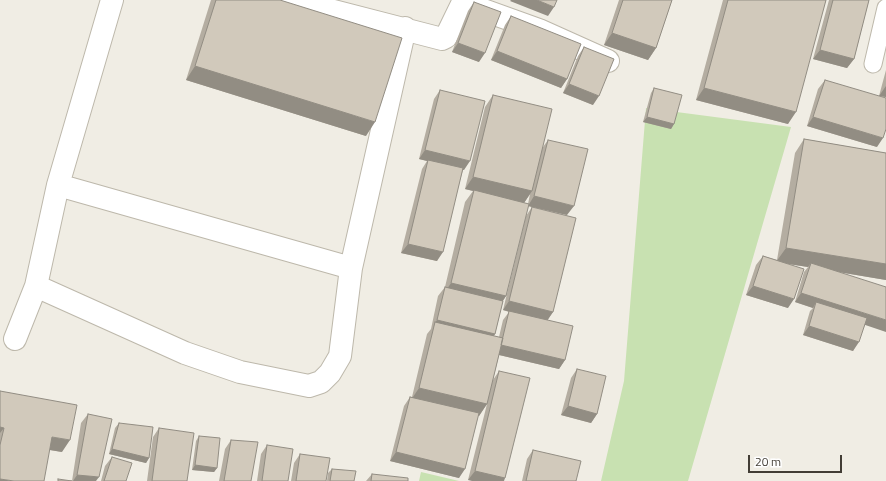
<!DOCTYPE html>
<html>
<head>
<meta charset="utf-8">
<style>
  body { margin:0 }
  #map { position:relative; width:886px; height:481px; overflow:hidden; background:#f0ede4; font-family:"Titillium Web",sans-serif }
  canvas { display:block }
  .scale { position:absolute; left:748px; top:455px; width:94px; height:18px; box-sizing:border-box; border:2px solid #423d35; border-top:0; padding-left:5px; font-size:12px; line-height:14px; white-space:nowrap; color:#423d35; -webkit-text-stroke:3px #fff; paint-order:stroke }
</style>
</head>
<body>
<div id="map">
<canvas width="886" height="481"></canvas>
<div class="scale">20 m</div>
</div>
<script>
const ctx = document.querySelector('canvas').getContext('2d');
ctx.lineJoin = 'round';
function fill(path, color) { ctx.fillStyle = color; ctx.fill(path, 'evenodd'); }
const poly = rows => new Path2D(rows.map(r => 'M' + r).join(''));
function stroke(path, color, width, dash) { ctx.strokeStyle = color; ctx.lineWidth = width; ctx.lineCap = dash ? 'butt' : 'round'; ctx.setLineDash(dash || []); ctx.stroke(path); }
fill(poly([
  [646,108,791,127,688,481,601,481,624,381],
  [421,472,459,481,419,481]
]), '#c8e1b1');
const lane = poly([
  [873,64,886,8]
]);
const street = poly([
  [291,0,442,39,446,37,464,0],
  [472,6,539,30,608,61],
  [58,185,351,268],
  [36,286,185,353,240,372,309,386,321,382,330,373,340,356,351,268,405,28],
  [15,339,36,286,58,185,112,0]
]);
stroke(lane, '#bdb8ab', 19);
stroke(street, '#bdb8ab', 24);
stroke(lane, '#fff', 17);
stroke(street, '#fff', 22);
fill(poly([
  [211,0,280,0,366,136,186,80],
  [619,0,672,0,656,48,648,60,604,45],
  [723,0,826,0,788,124,696,100],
  [829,0,869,0,854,59,847,68,813,59],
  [474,2,479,62,452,52,468,11],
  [511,16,567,79,561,88,491,60,505,25],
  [584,47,593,105,563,93,578,56],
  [886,70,886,97,879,96],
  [825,80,877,147,807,126,818,89],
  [654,88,674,124,671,129,643,122,651,93],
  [440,90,464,170,463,170,437,261,401,253,422,169,427,161,419,159,434,99],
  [493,95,543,147,548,140,567,215,528,206,506,296,503,301,495,334,494,336,499,337,503,320,509,312,503,310,526,216,532,207,553,312,547,320,565,360,559,369,499,355,493,380,499,371,505,478,468,480,487,404,479,416,478,416,459,478,390,461,404,406,410,397,412,397,427,334,431,329,438,296,445,287,465,202,473,191,465,189,485,107],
  [530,194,528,204,524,203],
  [804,139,886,153,886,280,838,272,865,325,853,351,803,335,810,311,813,308,795,302,804,272,808,267,788,264,788,308,746,295,756,265,763,256,777,260,795,153],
  [577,369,597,414,591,423,561,415,571,378],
  [0,391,62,452,50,450,0,481],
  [88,414,96,481,72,481,81,423],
  [119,423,149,458,146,463,109,454,115,428],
  [159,428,187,481,147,481,153,437],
  [199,436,217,468,214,472,192,470,196,441],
  [231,440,251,481,219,481,225,449],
  [267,445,288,481,257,481,261,454],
  [533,450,576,481,522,481,527,459],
  [300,454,326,481,291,481,294,463],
  [112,457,126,481,101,481,105,466],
  [332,469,354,481,327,481,328,473],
  [372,474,408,481,366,481]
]), '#b4ada1');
fill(poly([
  [511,0,537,0,554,7,548,16,510,1],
  [612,33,656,48,648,60,604,45],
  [458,43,485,53,479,62,452,52],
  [820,50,854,59,847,68,813,59],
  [497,51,567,79,561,88,491,60],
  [195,66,375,122,366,136,186,80],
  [569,84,599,96,593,105,563,93],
  [886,86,886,97,879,96],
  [704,88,796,112,788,124,696,100],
  [647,117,674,124,671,129,643,122],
  [813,117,883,138,877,147,807,126],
  [425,150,470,161,464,170,419,159],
  [473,177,532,191,524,203,465,189],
  [534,196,574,206,567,215,528,206],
  [408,244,443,252,437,261,401,253],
  [786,248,886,264,886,280,809,267,811,263,808,267,776,262],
  [451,283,506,296,498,308,443,295],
  [753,286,794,299,788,308,746,295],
  [801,293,886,320,886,332,815,308,816,302,813,308,795,302],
  [509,301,553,312,547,321,503,310],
  [437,320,495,334,489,343,435,323],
  [809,326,859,342,853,351,803,335],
  [501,345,565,360,559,369,495,354],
  [419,388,487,404,479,416,411,400],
  [568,406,597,414,591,423,561,415],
  [0,427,4,428,0,433],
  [52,437,70,440,62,452,44,449],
  [112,449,149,458,146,463,109,454],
  [396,452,465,469,459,478,390,461],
  [195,465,217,468,214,472,192,470],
  [475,471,505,478,504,481,472,481,468,480],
  [77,475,99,477,96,481,73,481],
  [0,479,14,481,0,481]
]), '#928d83');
const building = poly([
  [216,0,280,0,402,38,375,122,195,66,216,0],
  [537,0,557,0,554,7,537,0],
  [623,0,672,0,656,48,612,33,623,0],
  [728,0,826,0,796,112,704,88,728,0],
  [833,0,869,0,854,59,820,50,833,0],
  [474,2,501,12,485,53,458,43,474,2],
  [511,16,581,44,567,79,497,51,511,16],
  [584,47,614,59,599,96,569,84,584,47],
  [825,80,886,98,886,129,883,138,813,117,825,80],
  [654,88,682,95,674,124,647,117,654,88],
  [440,90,485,101,470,161,425,150,440,90],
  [493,95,552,109,532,191,473,177,493,95],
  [804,139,886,153,886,264,786,248,804,139],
  [548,140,588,149,574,206,534,196,548,140],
  [428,160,463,168,443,252,408,244,428,160],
  [474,190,529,204,506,296,451,283,474,190],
  [532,207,576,218,553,312,509,301,532,207],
  [763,256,804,269,794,299,753,286,763,256],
  [811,263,886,287,886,320,801,293,811,263],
  [445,287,503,301,495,334,437,320,445,287],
  [816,302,867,318,859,342,809,326,816,302],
  [509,311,573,326,565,360,501,345,509,311],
  [435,322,503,338,487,404,419,388,435,322],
  [577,369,606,376,597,414,568,406,577,369],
  [499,371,530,378,505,478,475,471,499,371],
  [0,391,77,405,70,440,52,437,44,481,14,481,0,479,0,445,4,428,0,427,0,391],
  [410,397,479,413,465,469,396,452,410,397],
  [88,414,112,419,99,477,77,475,88,414],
  [119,423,153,427,149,458,112,449,119,423],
  [159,428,194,433,187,481,152,481,159,428],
  [199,436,220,438,217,468,195,465,199,436],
  [231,440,258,442,251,481,224,481,231,440],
  [267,445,293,449,288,481,262,481,267,445],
  [533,450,581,461,576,481,526,481,533,450],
  [300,454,330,458,326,481,296,481,300,454],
  [112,457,132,463,126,481,104,481,112,457],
  [332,469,356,471,354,481,330,481,332,469],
  [372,474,408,478,408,481,371,481,372,474],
  [58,479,72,481,58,481,58,479]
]);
fill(building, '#d1c9bb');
stroke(building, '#928d83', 1);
</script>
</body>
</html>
